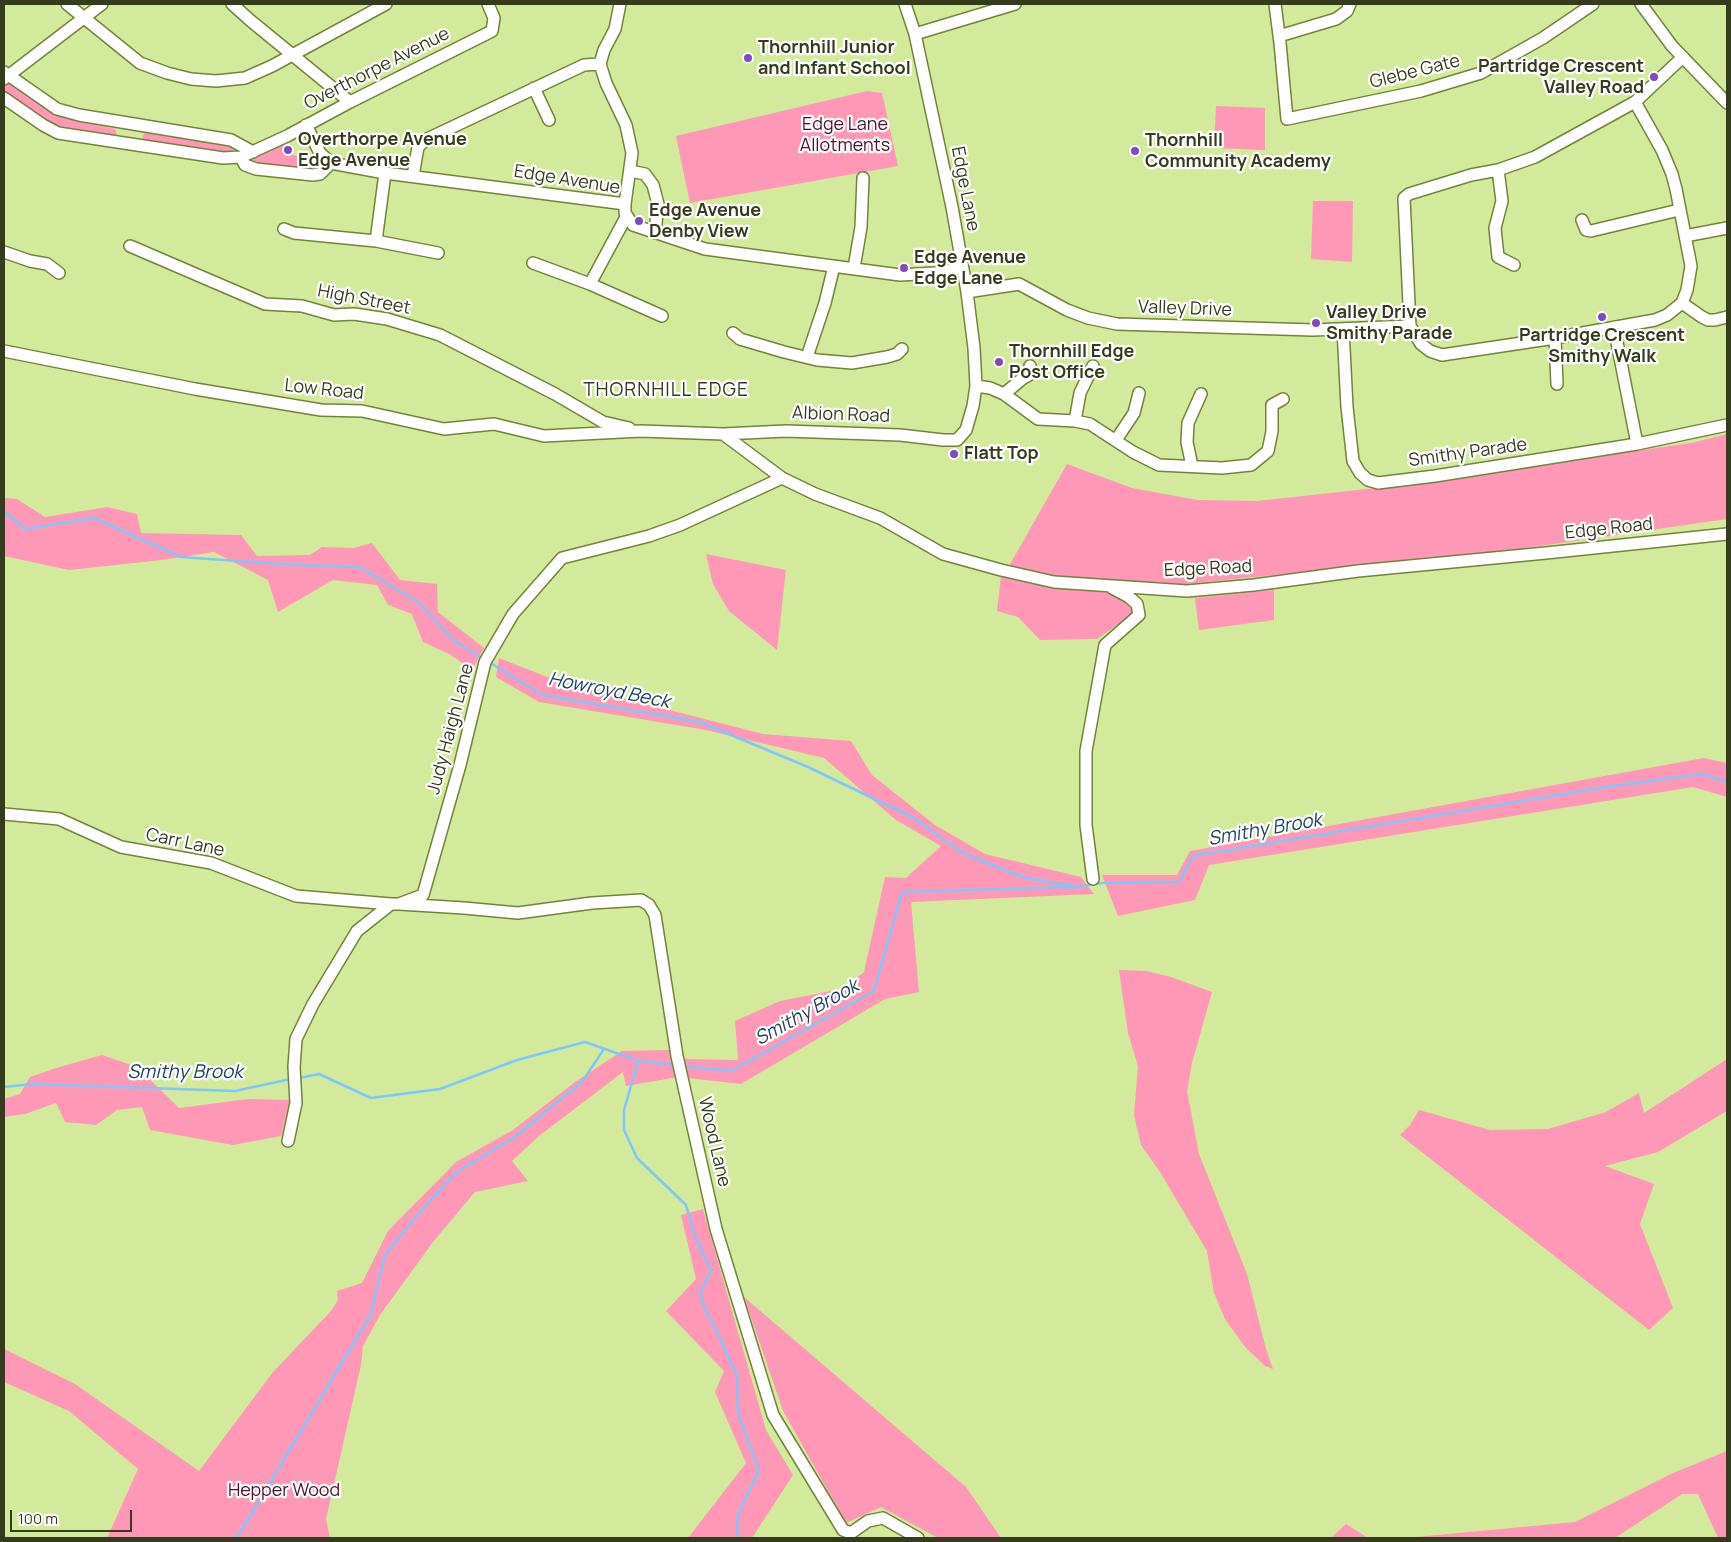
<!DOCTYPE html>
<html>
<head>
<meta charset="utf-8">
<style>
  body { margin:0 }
  #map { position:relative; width:1731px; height:1542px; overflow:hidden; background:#d3ea9d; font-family:Manrope,sans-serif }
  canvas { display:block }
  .frame { position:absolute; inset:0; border:5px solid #343c1d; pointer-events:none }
  .scale { position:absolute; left:10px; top:1510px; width:122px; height:22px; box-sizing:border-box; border:2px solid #343c1d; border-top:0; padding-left:6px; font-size:15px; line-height:18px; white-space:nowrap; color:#343c1d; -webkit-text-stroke:4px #fff; paint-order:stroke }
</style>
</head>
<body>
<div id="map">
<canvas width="1731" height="1542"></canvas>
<div class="frame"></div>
<div class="scale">100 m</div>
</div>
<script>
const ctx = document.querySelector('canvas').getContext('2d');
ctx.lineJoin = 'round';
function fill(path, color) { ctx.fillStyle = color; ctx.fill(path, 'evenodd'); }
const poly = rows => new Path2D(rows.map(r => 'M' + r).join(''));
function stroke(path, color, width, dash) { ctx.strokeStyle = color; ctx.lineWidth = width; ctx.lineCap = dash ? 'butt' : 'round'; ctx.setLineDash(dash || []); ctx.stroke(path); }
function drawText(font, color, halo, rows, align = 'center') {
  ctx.font = font + ' Manrope,sans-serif'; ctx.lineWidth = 4.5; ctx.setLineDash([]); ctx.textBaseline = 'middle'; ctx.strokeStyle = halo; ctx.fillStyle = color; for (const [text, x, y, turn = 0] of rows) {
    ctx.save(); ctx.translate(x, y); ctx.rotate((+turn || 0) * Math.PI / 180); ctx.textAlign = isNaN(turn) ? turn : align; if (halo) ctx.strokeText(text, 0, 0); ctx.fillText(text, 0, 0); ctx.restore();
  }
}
fill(poly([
  [6,82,10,82,83,120,84,122,115,129,117,135,113,136,57,128,4,91],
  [867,91,882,93,898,166,690,203,676,136],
  [1216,106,1265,108,1265,150,1214,148],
  [151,132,220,145,230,144,234,148,232,154,146,142,142,139,144,133],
  [284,144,287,155,290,154,318,162,321,166,315,170,249,163,248,160,251,157],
  [1313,201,1353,201,1352,262,1311,259],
  [1727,434,1727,519,1464,557,1343,568,1177,585,1055,577,1009,566,1067,464,1132,488,1197,500,1257,501,1376,488,1691,443],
  [4,498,17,499,45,517,107,507,137,514,141,533,241,535,257,556,310,555,322,547,353,548,372,543,400,580,437,584,438,612,484,648,472,670,451,655,423,642,412,614,388,605,377,585,333,580,278,612,268,580,214,552,162,560,69,570,4,556],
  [706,554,786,570,777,650,729,611,713,584],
  [1001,576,1055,588,1104,589,1126,601,1134,613,1097,639,1040,640,1018,617,997,611],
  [1274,590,1274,620,1199,630,1195,598],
  [499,658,560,682,763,734,851,741,872,775,935,825,985,854,1081,877,1094,894,911,902,919,992,885,999,741,1084,687,1078,684,1059,738,1060,735,1021,780,1001,841,989,864,972,885,877,906,878,941,846,896,820,824,758,706,730,539,702,496,677],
  [1704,758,1727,763,1727,797,1693,787,1209,865,1195,900,1118,916,1102,875,1177,875,1190,851],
  [1119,970,1146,971,1171,977,1212,992,1192,1063,1187,1091,1199,1154,1247,1274,1266,1349,1273,1369,1265,1366,1245,1347,1225,1319,1214,1293,1207,1251,1160,1172,1141,1145,1134,1115,1138,1066,1128,1033],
  [670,1050,678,1077,626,1086,623,1072,539,1136,512,1161,528,1181,475,1192,433,1242,380,1315,363,1346,361,1365,326,1519,330,1538,107,1538,138,1469,69,1411,4,1382,4,1349,75,1384,199,1471,273,1372,331,1311,338,1300,337,1291,362,1283,388,1231,456,1162,513,1130,575,1082,622,1051],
  [102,1055,137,1067,179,1108,248,1099,290,1100,281,1136,233,1145,150,1130,142,1107,117,1110,96,1125,65,1122,56,1103,25,1114,4,1117,4,1099,20,1094,30,1077,56,1068],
  [1727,1059,1727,1111,1658,1152,1605,1166,1654,1184,1640,1224,1673,1308,1649,1330,1400,1135,1410,1125,1419,1110,1490,1130,1548,1129,1606,1112,1639,1093,1644,1113],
  [703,1209,766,1430,793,1475,752,1538,688,1538,746,1463,715,1392,724,1371,666,1311,696,1279,681,1215],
  [744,1297,966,1487,1001,1538,938,1538,881,1507,846,1523,783,1411],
  [1727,1451,1727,1538,1718,1538,1698,1494,1682,1494,1615,1538,1405,1538,1575,1522,1673,1473],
  [1346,1524,1368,1538,1331,1538]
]), '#ff98b6');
stroke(poly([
  [4,511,25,529,94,518,181,557,279,564,359,567,418,602,453,640,482,658],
  [489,662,542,695,700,722,808,767,912,817,963,853,1022,877,1073,886],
  [638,1062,624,1110,624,1130,637,1158,686,1205,695,1236,711,1271,700,1293,704,1307,717,1332,737,1375,738,1413,759,1471,738,1514,737,1538],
  [683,1066,731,1071,874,991,902,892,1075,887,1103,883,1179,882,1193,856,1606,787,1702,774,1727,782],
  [299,1078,319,1074,371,1098,440,1089,517,1060,585,1042,639,1061,675,1065],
  [4,1087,33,1084,235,1091,291,1079],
  [237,1538,371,1314,385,1255,420,1212,457,1172,516,1136,582,1082,604,1049]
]), '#7fc6fa', 2.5);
const minor = poly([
  [67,4,140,63,167,73,191,79,216,81,245,78,272,66,386,4],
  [232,4,251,21,350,102],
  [1275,4,1280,43,1287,119,1421,91,1481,73,1543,38,1593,4],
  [1641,4,1672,46,1727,103],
  [915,34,1015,4],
  [1279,36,1336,19,1347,11,1350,4],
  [600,64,604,50,615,29,620,4],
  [4,72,57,109,79,115,231,140,253,152],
  [4,79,102,4],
  [534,88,549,120],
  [4,98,43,125,58,133,223,158,241,157,287,136,350,102,492,31,494,18,488,4],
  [1635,102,1662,150,1672,174,1676,189,1691,266,1687,290,1682,303,1667,315,1655,320,1555,338,1442,355,1430,351,1421,344,1410,326,1404,198,1409,194,1471,175,1498,170,1535,157,1635,102,1683,57],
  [306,125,320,153,331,163,385,173,625,204,625,213,633,225,705,249,900,275,936,273,962,267],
  [241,157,245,165,256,169,313,175,320,174,331,163],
  [1498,170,1502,201,1495,228,1498,257,1514,265],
  [630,171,645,174,653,185,658,204,655,233],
  [413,176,418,147,425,140,584,65,600,64,606,83,626,125,632,153,625,204],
  [1582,220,1586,230,1591,231,1679,210],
  [284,229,294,233,376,241,385,173],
  [1685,236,1727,228],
  [376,241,438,253],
  [130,246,265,304,302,306,334,315,354,314,387,319,440,335,555,394,603,422,629,428],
  [4,252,30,261,47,264,59,273],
  [533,263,590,284,662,316],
  [854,268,861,227,863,178],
  [590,284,626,217],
  [967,292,1019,284,1067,310,1088,318,1117,324,1313,330,1410,326],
  [1682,303,1702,317,1708,320,1715,320,1727,317],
  [1614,327,1637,444],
  [1343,329,1347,407,1353,461,1360,473,1368,480,1378,483,1435,476,1637,444,1727,425],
  [733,333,740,339,784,352,817,360,852,363,887,357,897,354,902,349],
  [1555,338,1557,384],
  [4,351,195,389,321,410,362,411,444,429,494,424,544,436,641,431,723,434,786,431,900,435,943,440,957,440,966,430,973,406,976,386,974,348,967,292,952,207,915,34,905,4],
  [807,357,825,303,834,266],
  [976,386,990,388,1004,394,1038,419,1075,421,1090,424,1133,452,1159,465,1222,468,1251,465,1268,451,1272,431,1272,405,1283,399],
  [1004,394,1022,379,1029,375,1030,366],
  [1075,421,1080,393,1093,366],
  [723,434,782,478,815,494,880,518,943,554,1001,570,1054,582,1187,591,1254,585,1358,571,1546,553,1727,534],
  [1116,440,1134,413,1139,393],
  [1192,466,1187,442,1188,423,1201,394],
  [4,814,59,819,121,847,211,863,296,896,391,904],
  [1093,879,1086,825,1086,751,1105,645,1139,615,1137,604,1129,597,1112,588],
  [399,904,464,908,518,913,592,903,641,900,649,905,655,915,677,1056,716,1229,773,1415,843,1530,851,1533,868,1521,883,1518,918,1538],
  [288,1141,296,1103,294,1067,296,1039,313,1004,357,931,391,904,399,904,423,895,460,765,485,662,513,614,562,558,649,536,680,525,782,478]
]);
stroke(minor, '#71843a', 14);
stroke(minor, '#fff', 11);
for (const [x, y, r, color] of [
  [748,58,5,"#8049c0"],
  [1654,77,5,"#8049c0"],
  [288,150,5,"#8049c0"],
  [1135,151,5,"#8049c0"],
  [639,221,5,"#8049c0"],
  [904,268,5,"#8049c0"],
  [1602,317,5,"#8049c0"],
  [1316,323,5,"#8049c0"],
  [999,362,5,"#8049c0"],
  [954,454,5,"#8049c0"]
]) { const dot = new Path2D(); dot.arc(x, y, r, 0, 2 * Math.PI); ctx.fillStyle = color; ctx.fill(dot); stroke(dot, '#fff', 2); }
drawText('bold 18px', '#343c1d', '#fff', [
  ["Thornhill Junior",758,48],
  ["and Infant School",758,69],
  ["Partridge Crescent",1644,67,"right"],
  ["Valley Road",1644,88,"right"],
  ["Overthorpe Avenue",298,140],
  ["Edge Avenue",298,161],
  ["Thornhill",1145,141],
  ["Community Academy",1145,162],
  ["Edge Avenue",649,211],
  ["Denby View",649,232],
  ["Edge Avenue",914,258],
  ["Edge Lane",914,279],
  ["Valley Drive",1326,313],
  ["Smithy Parade",1326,334],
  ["Partridge Crescent",1602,336,"center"],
  ["Smithy Walk",1602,357,"center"],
  ["Thornhill Edge",1009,352],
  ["Post Office",1009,373],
  ["Flatt Top",964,454]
], 'left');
drawText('18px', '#343c1d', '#fff', [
  ["Overthorpe Avenue",377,69,-27],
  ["Glebe Gate",1415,72,-14],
  ["Edge Avenue",567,180,9],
  ["Edge Lane",965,189,79],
  ["High Street",364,300,11],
  ["Valley Drive",1185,309,2],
  ["Low Road",324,390,6],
  ["Albion Road",841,415,2],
  ["Smithy Parade",1468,453,-8],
  ["Edge Road",1609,529,-6],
  ["Edge Road",1208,569,-3],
  ["Judy Haigh Lane",451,729,-75],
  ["Carr Lane",185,843,12],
  ["Wood Lane",714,1142,77]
]);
drawText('18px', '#4f1028', '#fff', [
  ["Edge Lane",845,125],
  ["Allotments",845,146],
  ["Hepper Wood",284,1491]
]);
ctx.letterSpacing = '1px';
drawText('19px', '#343c1d', '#fff', [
  ["THORNHILL EDGE",666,391]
]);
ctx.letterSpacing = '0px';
drawText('italic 19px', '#1d445e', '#fff', [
  ["Howroyd Beck",609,691,11],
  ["Smithy Brook",1265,830,-10],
  ["Smithy Brook",807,1013,-29],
  ["Smithy Brook",185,1073]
]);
</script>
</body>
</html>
